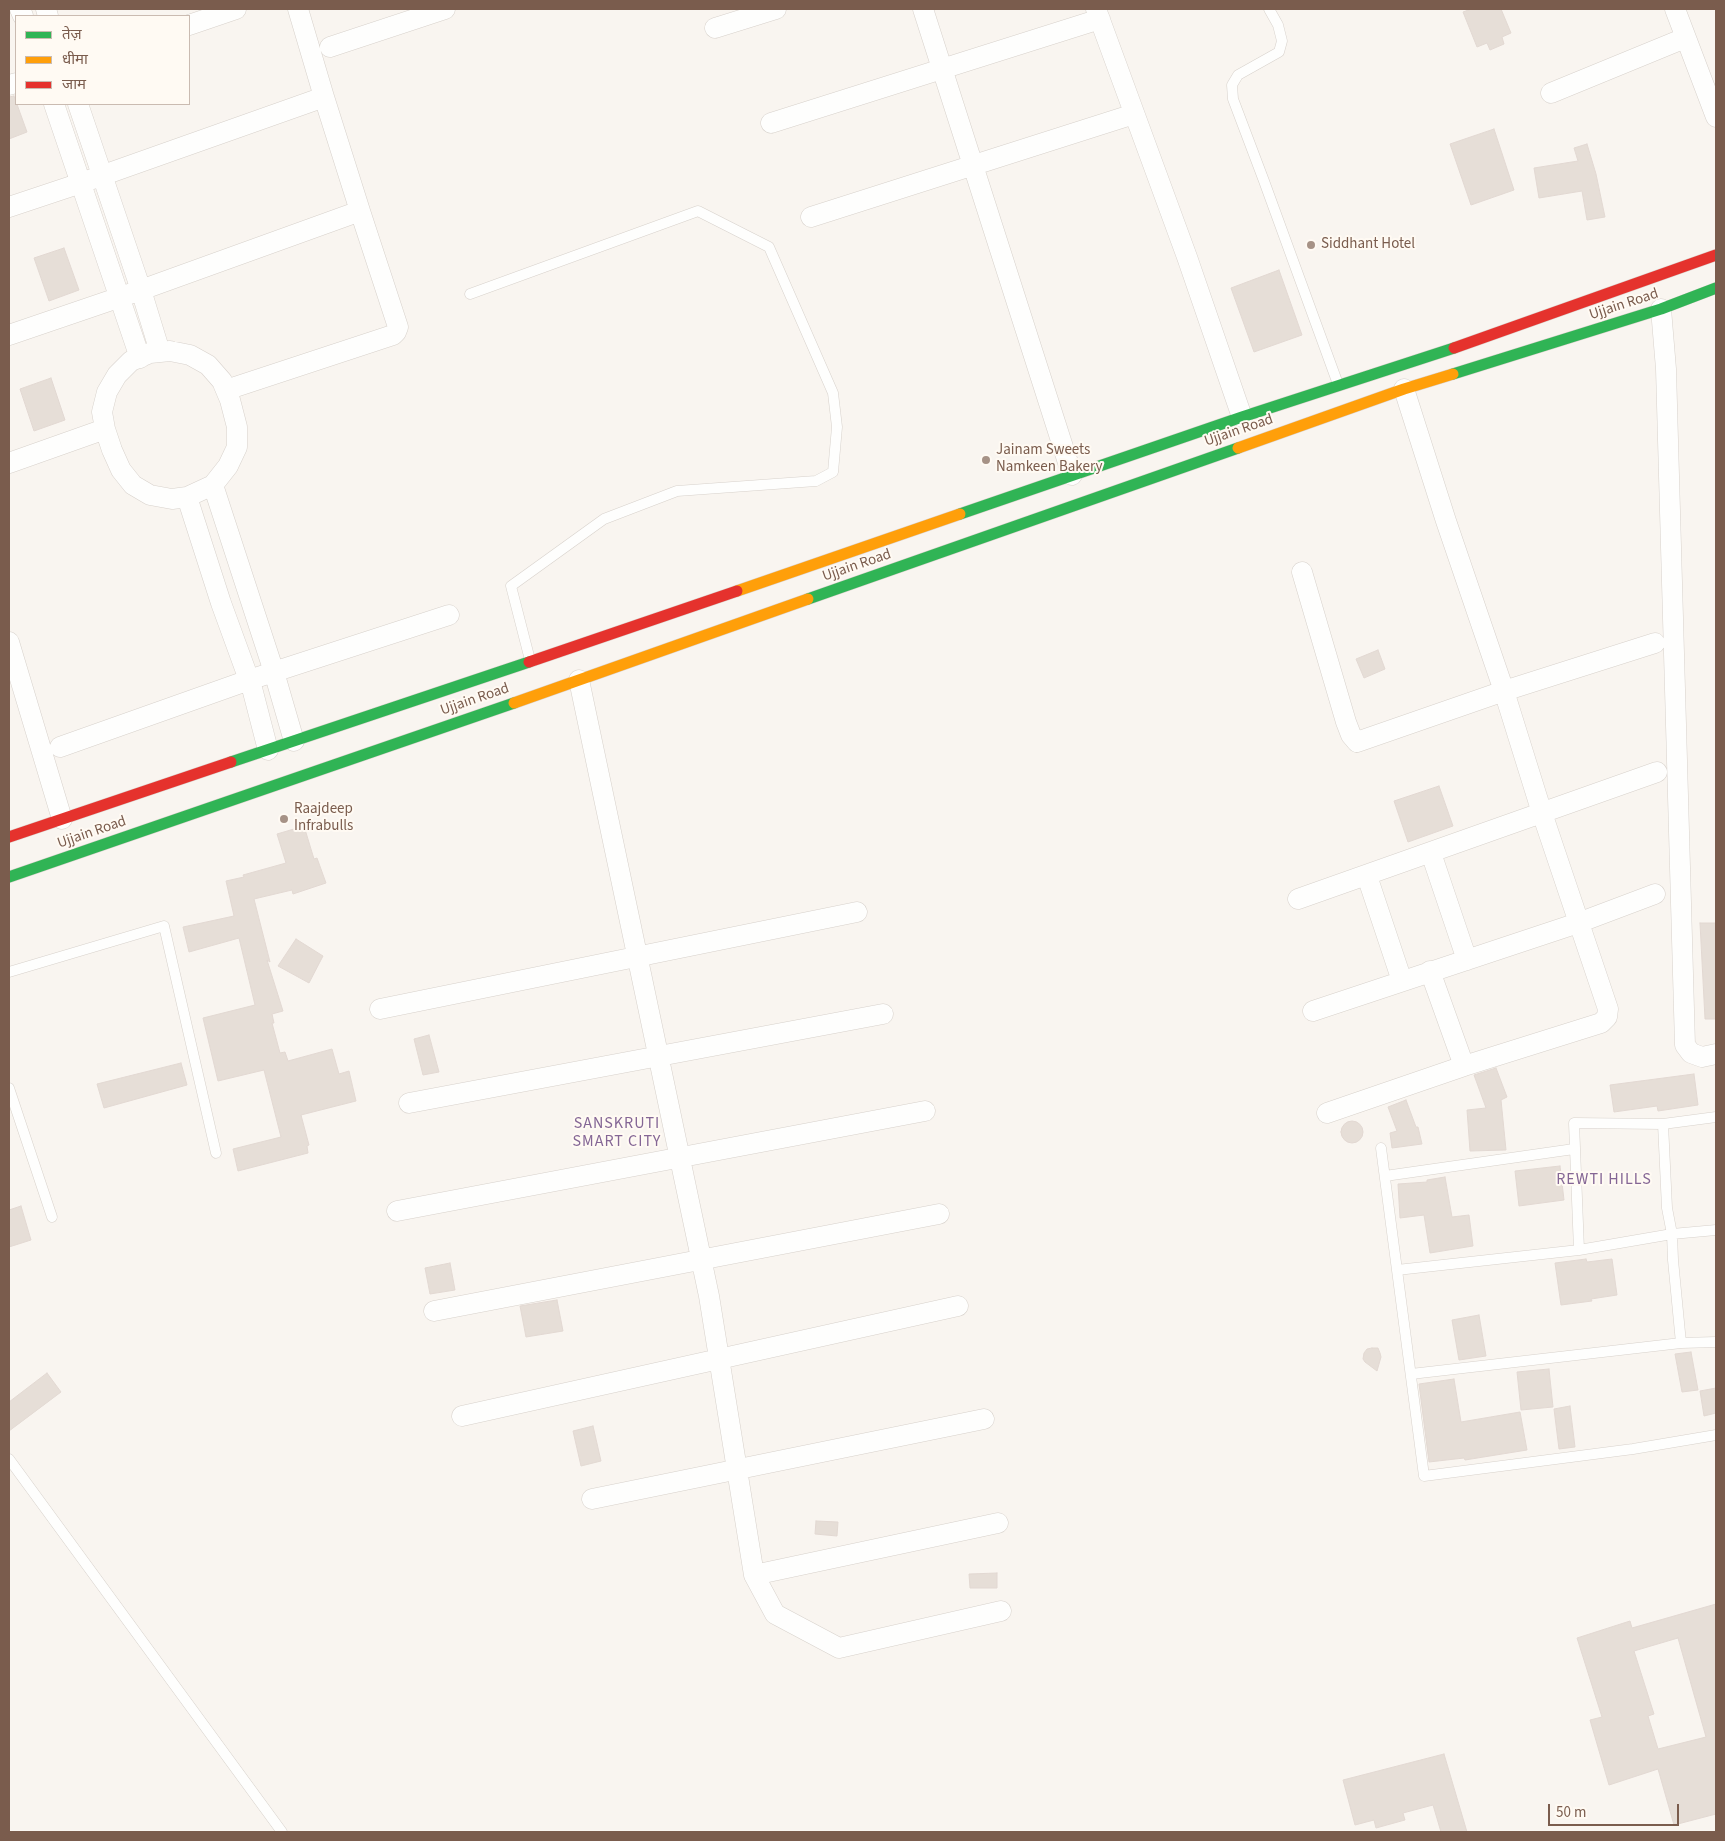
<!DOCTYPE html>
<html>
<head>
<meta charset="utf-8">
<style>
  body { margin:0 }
  #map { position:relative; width:1725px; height:1841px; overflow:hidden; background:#f9f5f0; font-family:"Source Sans 3","Noto Sans Devanagari",sans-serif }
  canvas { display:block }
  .frame { position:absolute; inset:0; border:10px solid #7a5c4d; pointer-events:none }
  .legend { position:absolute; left:15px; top:15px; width:175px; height:90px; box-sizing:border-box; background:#fffaf3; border:1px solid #cabbb1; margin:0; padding:6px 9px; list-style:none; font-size:15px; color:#7a5c4d }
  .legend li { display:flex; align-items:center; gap:10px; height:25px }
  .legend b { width:25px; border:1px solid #cabbb1 }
  .scale { position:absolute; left:1548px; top:1804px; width:131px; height:22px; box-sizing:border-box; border:2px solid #7a5c4d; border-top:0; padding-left:6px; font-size:15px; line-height:18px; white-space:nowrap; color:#7a5c4d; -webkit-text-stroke:4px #fffaf3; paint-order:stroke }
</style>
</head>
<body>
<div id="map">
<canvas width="1725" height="1841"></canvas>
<div class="frame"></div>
<ul class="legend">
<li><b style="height:6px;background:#30b455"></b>तेज़</li>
<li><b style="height:6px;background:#ff9f0a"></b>धीमा</li>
<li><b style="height:6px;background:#e5322d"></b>जाम</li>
</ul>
<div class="scale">50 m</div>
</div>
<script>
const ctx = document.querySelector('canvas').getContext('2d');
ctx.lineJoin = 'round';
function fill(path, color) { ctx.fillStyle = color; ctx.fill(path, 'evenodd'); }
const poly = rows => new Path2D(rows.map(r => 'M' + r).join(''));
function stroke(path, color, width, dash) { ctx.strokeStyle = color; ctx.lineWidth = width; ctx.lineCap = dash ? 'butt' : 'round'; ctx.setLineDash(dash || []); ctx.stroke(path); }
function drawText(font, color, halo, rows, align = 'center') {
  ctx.font = font + ' "Source Sans 3",sans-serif'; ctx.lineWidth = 4; ctx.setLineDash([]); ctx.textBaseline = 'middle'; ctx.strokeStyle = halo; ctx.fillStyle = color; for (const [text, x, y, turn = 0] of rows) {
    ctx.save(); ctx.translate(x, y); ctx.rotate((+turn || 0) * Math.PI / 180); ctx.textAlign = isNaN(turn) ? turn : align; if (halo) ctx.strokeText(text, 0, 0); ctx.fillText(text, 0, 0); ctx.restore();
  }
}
const building = poly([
  [1471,9,1501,9,1511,33,1502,37,1504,44,1490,50,1487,43,1477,47,1463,12,1471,9],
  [14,96,27,132,9,139,9,97,14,96],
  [1494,129,1514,190,1471,205,1450,144,1494,129],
  [1587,144,1596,174,1605,217,1587,220,1582,191,1539,198,1534,168,1578,161,1574,148,1587,144],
  [64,248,79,290,49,301,34,258,64,248],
  [1279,270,1302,335,1254,352,1231,288,1279,270],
  [51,378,65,420,34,431,20,389,51,378],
  [1378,650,1385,669,1364,678,1356,659,1378,650],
  [1439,786,1453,826,1408,842,1394,801,1439,786],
  [304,826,314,859,317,858,326,883,293,894,292,890,254,899,270,962,267,960,283,1011,272,1014,274,1023,272,1023,280,1053,285,1052,288,1061,332,1049,339,1074,349,1071,356,1101,301,1115,309,1145,307,1146,308,1153,238,1171,233,1149,281,1137,264,1070,218,1081,203,1018,255,1005,239,938,189,952,183,927,234,916,226,881,244,877,243,875,286,863,277,834,304,826],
  [1700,923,1716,923,1716,1019,1705,1019,1700,923],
  [296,939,323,956,309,983,278,966,296,939],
  [429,1035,439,1072,423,1075,414,1039,429,1035],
  [181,1063,187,1085,104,1108,97,1084,181,1063],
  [1496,1068,1507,1097,1501,1100,1506,1150,1470,1151,1467,1110,1486,1108,1474,1075,1496,1068],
  [1694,1074,1698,1105,1658,1111,1657,1106,1614,1112,1610,1085,1694,1074],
  [1406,1100,1416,1127,1418,1127,1422,1144,1392,1148,1390,1133,1397,1131,1388,1107,1406,1100],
  '1341 1132a11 11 0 1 1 22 0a11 11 0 1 1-22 0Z',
  [1560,1166,1564,1200,1519,1206,1515,1171,1560,1166],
  [1445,1177,1452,1217,1469,1215,1473,1246,1430,1253,1424,1215,1400,1218,1398,1184,1427,1182,1427,1180,1445,1177],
  [21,1206,31,1240,9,1247,9,1210,21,1206],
  [1586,1259,1587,1262,1612,1259,1617,1295,1591,1299,1592,1301,1561,1305,1555,1263,1586,1259],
  [450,1263,455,1290,430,1294,425,1268,450,1263],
  [557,1300,563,1331,526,1337,520,1306,557,1300],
  [1479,1315,1486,1356,1459,1360,1452,1320,1479,1315],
  [1372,1348,1378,1348,1380,1353,1381,1357,1377,1371,1365,1362,1363,1359,1364,1353,1367,1349,1372,1348],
  [1691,1352,1698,1390,1682,1392,1675,1354,1691,1352],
  [1549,1369,1553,1407,1521,1410,1517,1372,1549,1369],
  [47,1373,61,1392,9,1431,9,1402,47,1373],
  [1454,1379,1461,1422,1520,1412,1527,1450,1465,1460,1464,1458,1429,1462,1419,1384,1454,1379],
  [1716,1388,1716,1413,1704,1416,1700,1391,1716,1388],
  [1570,1406,1575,1447,1559,1449,1554,1409,1570,1406],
  [593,1426,601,1461,581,1466,573,1431,593,1426],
  [816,1521,838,1522,837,1536,815,1534,816,1521],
  [997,1573,997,1588,970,1588,969,1574,997,1573],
  [1716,1604,1716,1814,1674,1825,1658,1769,1609,1785,1590,1720,1602,1717,1577,1638,1630,1621,1632,1628,1716,1604],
  [1678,1638,1706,1737,1658,1749,1648,1716,1654,1714,1634,1651,1678,1638],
  [1444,1754,1467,1832,1441,1832,1433,1805,1403,1813,1405,1820,1376,1828,1374,1820,1355,1825,1343,1780,1444,1754]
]);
fill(building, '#e6ded7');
stroke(building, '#e2d8d2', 1);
const lane = poly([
  [1269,9,1278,25,1282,41,1279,52,1238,75,1232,85,1233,99,1264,181,1338,384],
  [470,294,698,211,769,247,833,393,837,427,833,472,816,481,677,491,604,519,511,586,530,660],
  [9,972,164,926,216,1153],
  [9,1088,52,1217],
  [1663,1124,1667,1208,1672,1234,1673,1260,1681,1343],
  [1381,1148,1424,1476,1633,1449,1716,1435],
  [1385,1176,1574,1149],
  [1579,1250,1574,1123,1663,1124,1716,1117],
  [1397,1270,1579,1250,1672,1234,1716,1230],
  [1411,1374,1681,1343,1716,1342],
  [9,1459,282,1832]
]);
const street = poly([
  [20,9,23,16],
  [46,9,48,16],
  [923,9,1072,475],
  [1096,9,1187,257,1242,417],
  [1675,9,1716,117],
  [189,25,236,9],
  [715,28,776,9],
  [330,47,445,9],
  [9,85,16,83],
  [1551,93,1685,38],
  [324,97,360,211],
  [54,104,140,358],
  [78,104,141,290,160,352],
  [771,123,1100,19],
  [9,207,81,183,324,97,298,9],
  [811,217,1134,114],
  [1661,309,1666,369,1685,1045,1691,1053,1702,1057,1716,1054],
  [9,335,141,290,360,211,398,327,396,332,393,335,226,390],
  [170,351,190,355,208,365,222,381,230,400,237,427,237,447,228,466,213,485,187,497,172,499,150,495,133,485,121,470,112,450,105,429,102,412,107,392,117,375,131,361,150,353,170,351],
  [9,463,105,429],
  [213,485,274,672,294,741],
  [187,497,221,603,252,688,268,750],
  [1302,572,1346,722,1351,735,1357,742,1504,691,1655,643],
  [9,642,62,819],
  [579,680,709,1296,754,1575,775,1614,839,1648,1001,1611],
  [60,747,249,680,449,615],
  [1431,853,1467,960],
  [1367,876,1402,981],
  [1298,899,1657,772],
  [1430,971,1464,1066],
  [380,1009,857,912],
  [1313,1011,1578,923,1655,894],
  [409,1103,883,1014],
  [1327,1113,1464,1066,1601,1023,1607,1017,1608,1009,1542,813,1504,691,1446,521,1404,389],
  [397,1211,925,1111],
  [434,1311,939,1214],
  [462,1416,958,1306],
  [592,1499,984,1419],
  [754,1575,998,1523]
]);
const fast = poly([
  [1453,374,1661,309,1716,288],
  [960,514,1242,417,1454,348],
  [808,599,1238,448],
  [231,762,529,662],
  [9,877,514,703]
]);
const slow = poly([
  [1238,448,1404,389,1453,374],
  [737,591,960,514],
  [514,703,808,599]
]);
const jam = poly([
  [1454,348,1716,255],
  [529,662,737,591],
  [9,837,231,762]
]);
stroke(lane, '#d7d1cb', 11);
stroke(street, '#d7d1cb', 21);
stroke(fast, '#dad1cc', 12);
stroke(slow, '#dad1cc', 12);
stroke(jam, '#dad1cc', 12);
stroke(lane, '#fefefd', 10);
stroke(street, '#fefefd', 20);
stroke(fast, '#30b455', 11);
stroke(slow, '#ff9f0a', 11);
stroke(jam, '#e5322d', 11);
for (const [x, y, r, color] of [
  [1311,245,5,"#a69286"],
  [986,460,5,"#a69286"],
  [284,819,5,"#a69286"]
]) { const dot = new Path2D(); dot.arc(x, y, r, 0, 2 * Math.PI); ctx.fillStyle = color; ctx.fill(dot); stroke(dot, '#fffaf3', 2); }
drawText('15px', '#7a5c4d', '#fffaf3', [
  ["Siddhant Hotel",1321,245],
  ["Jainam Sweets",996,451],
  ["Namkeen Bakery",996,468],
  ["Raajdeep",294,810],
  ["Infrabulls",294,827]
], 'left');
drawText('15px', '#7a5c4d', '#fffaf3', [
  ["Ujjain Road",1624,305,-18],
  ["Ujjain Road",1239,431,-19],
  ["Ujjain Road",857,566,-19],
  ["Ujjain Road",475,700,-19],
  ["Ujjain Road",92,833,-19]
]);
ctx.letterSpacing = '1px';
drawText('16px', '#846695', '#fffaf3', [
  ["SANSKRUTI",617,1124],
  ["SMART CITY",617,1142],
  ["REWTI HILLS",1604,1180]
]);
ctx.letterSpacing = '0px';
</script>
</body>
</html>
